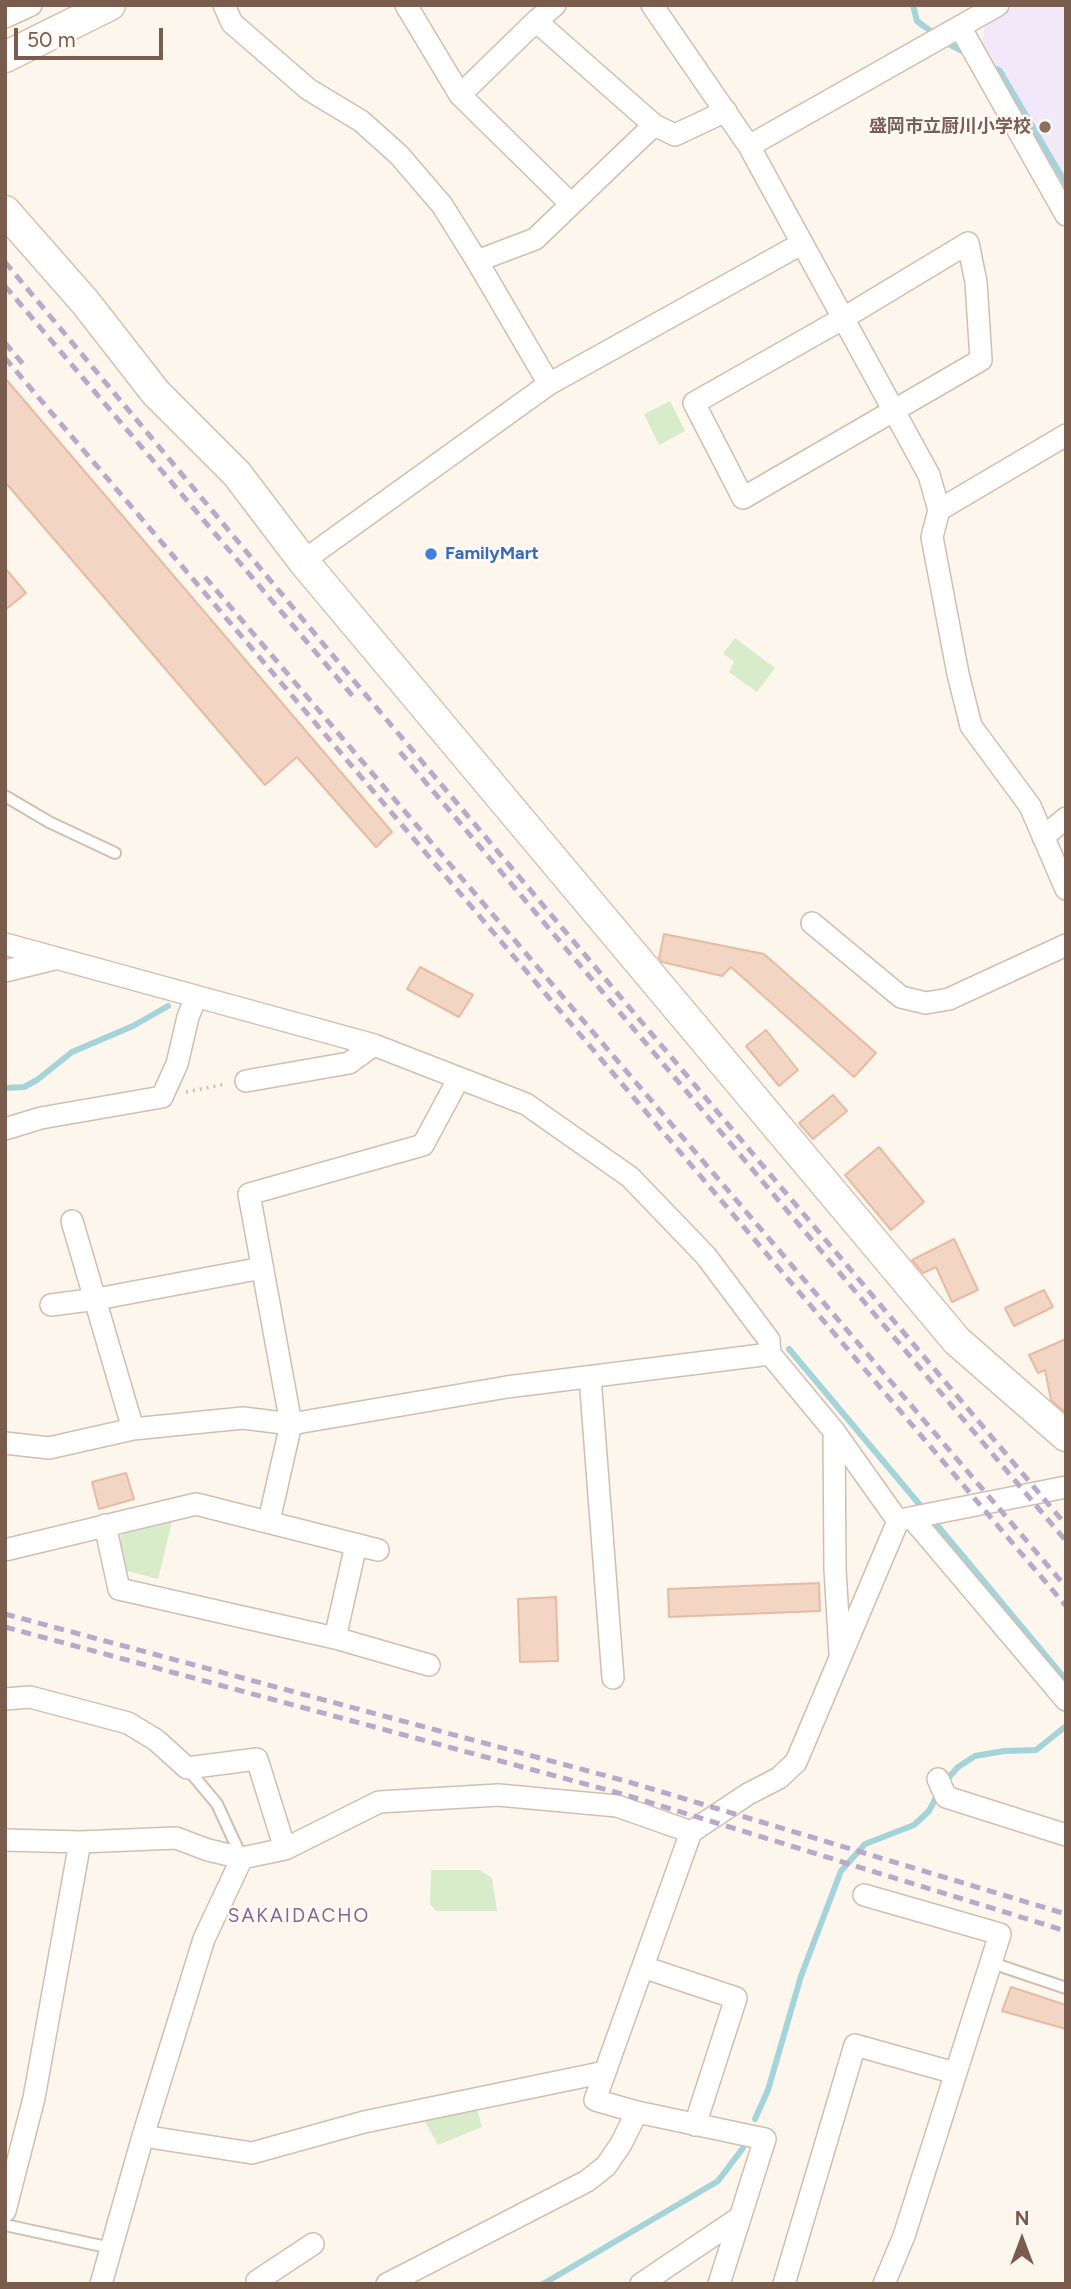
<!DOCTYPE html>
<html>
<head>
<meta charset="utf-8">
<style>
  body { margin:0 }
  #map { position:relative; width:1071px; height:2289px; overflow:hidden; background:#fdf6ec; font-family:Figtree,sans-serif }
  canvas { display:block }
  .frame { position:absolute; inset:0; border:7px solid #7a5c4d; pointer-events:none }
  .north { position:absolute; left:987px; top:2205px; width:70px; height:70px; -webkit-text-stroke:5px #fffaf3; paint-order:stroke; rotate:0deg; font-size:19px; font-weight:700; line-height:28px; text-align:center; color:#7a5c4d }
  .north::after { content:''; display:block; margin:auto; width:24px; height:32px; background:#7a5c4d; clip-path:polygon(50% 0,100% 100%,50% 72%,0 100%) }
  .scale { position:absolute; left:14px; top:28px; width:149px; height:32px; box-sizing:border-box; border:4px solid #7a5c4d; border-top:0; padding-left:9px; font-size:21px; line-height:24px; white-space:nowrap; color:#7a5c4d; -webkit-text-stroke:5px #fffaf3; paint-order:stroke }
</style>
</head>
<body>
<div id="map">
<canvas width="1071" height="2289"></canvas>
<div class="frame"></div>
<div class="north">N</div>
<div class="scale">50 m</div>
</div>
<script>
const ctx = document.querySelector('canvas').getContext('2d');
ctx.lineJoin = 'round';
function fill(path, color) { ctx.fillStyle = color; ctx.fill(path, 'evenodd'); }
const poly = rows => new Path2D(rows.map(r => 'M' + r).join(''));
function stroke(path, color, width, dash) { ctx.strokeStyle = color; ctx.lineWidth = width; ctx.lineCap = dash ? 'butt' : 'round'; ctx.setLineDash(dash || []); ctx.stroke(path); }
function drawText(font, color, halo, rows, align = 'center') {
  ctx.font = font + ' Figtree,"Noto Sans JP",sans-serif'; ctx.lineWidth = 5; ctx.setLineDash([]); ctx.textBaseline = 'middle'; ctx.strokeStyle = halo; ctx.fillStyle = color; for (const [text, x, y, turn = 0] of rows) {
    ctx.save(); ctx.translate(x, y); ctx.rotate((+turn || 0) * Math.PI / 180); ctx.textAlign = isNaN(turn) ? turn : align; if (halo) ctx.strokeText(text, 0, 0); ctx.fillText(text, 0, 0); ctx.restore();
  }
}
fill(poly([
  [1017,5,1066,5,1066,201,981,54,985,23]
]), '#f3e8fa');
fill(poly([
  [670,401,685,431,659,445,644,414],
  [735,638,775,668,757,692,729,672,734,662,723,653],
  [172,1522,158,1579,124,1570,119,1539,123,1534],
  [431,1870,480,1870,492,1878,497,1911,436,1911,430,1904],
  [477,2109,482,2127,438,2145,424,2120]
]), '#d8ecc9');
stroke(poly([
  [913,5,917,21,936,35],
  [945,42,966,53],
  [988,65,1000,71,1066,184],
  [5,1088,24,1087,37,1080,72,1052,133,1026,168,1006],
  [789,1349,925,1511],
  [932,1519,1066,1680],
  [944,1783,958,1767,975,1756,1004,1751,1036,1750,1066,1726],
  [755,2119,768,2090,801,1976,841,1871,865,1844,914,1825,929,1811,939,1792],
  [543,2284,718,2181,743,2148]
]), '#a5d3da', 6);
const building = poly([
  [5,378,392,832,376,847,297,757,265,785,5,482,5,378],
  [5,568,26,593,5,610,5,568],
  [664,934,764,954,876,1053,854,1077,731,967,722,976,662,962,659,958,664,934],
  [420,967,473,995,459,1017,407,989,420,967],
  [766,1030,798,1070,779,1086,746,1046,766,1030],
  [833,1095,847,1111,813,1139,799,1123,833,1095],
  [879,1147,924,1202,891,1230,845,1175,879,1147],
  [954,1239,978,1290,952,1302,936,1267,923,1273,912,1260,954,1239],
  [1044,1290,1053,1307,1014,1326,1005,1308,1044,1290],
  [1066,1339,1066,1413,1051,1400,1045,1370,1038,1373,1029,1355,1066,1339],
  [126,1473,134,1499,99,1509,92,1482,126,1473],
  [819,1583,820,1611,669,1617,668,1589,819,1583],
  [556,1597,558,1661,520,1662,518,1599,556,1597],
  [1011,1987,1066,2005,1066,2029,1002,2011,1011,1987]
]);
fill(building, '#f3d5c3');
stroke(building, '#e6bba3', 2);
const lane = poly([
  [5,796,49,822,115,853],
  [187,1768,217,1804,242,1858],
  [992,1963,1066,1988],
  [5,2225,111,2248]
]);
const street = poly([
  [224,5,232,23,308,89,361,121,399,155,442,205,477,261,549,384],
  [406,5,460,95],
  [555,5,536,21,460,95,571,204],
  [652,5,749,146,929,475,939,510,932,537,958,674,971,726,1030,806,1066,889],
  [5,17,31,5],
  [536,21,654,125],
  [960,27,1066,215],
  [749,146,998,5],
  [968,243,976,282,981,360,743,498,694,403,842,319,968,243],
  [477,261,535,239,654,125,675,135,726,111],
  [939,510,1066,435],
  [303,561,549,384,801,244],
  [1043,837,1066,818],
  [812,923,901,997,926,1003,949,999,1066,945],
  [5,944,374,1045,526,1104,630,1177,706,1256,769,1340,770,1354,834,1431,898,1521],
  [5,971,54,959],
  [246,1081,349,1063,374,1045],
  [5,1129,41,1118,162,1097,177,1064,188,1017,196,997],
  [72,1221,133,1429],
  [51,1305,97,1299,262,1268],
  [590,1377,613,1678],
  [834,1431,835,1569,840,1653],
  [5,1443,49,1448,133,1429,243,1418,291,1424,507,1387,770,1354],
  [912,1518,1066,1700],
  [900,1520,1066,1487],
  [269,1521,291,1424,249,1194,423,1145,459,1078],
  [105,1525,119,1589,335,1638,429,1665],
  [5,1550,196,1504,378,1550],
  [335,1638,356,1545],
  [5,1699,30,1697,128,1723,156,1740,187,1768,257,1759,285,1849],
  [938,1779,946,1797,1066,1835],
  [5,1840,80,1842,176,1838,208,1850,242,1858,285,1849,379,1802,498,1795,617,1806,691,1832],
  [864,1895,1000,1934,904,2236,884,2284],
  [643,1967,736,1998,695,2125],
  [143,2136,252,2153,364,2122,605,2072],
  [5,2211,34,2098,80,1842],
  [101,2284,143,2136,204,1939,242,1858],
  [260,2284,257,2281,313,2244],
  [387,2284,587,2181,606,2166,621,2144,637,2112],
  [641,2284,739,2218],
  [719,2284,765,2139,637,2112,595,2100,691,1832,748,1794,779,1778,796,1762,898,1521],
  [784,2284,855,2045,955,2073]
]);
const secondary = poly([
  [5,57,110,5],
  [5,211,85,302,156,393,237,474,303,561,957,1341,1066,1436]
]);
stroke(lane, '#d1beb0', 14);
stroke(street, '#d1beb0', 24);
stroke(secondary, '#d6c0b0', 33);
stroke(poly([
  [186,1092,226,1084]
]), '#d9b8a5', 3.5, [2, 5]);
stroke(lane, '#fff', 10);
stroke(street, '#fff', 21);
stroke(secondary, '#fff', 30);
stroke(poly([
  [5,262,370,700,1066,1525],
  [5,286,357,701],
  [5,343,23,364],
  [5,358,1066,1606],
  [205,577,1066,1587],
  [400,752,1066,1541],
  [5,1614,629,1782,1066,1914],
  [5,1627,626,1795,1066,1931]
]), '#b9a8c9', 5, [10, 7]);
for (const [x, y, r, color] of [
  [1045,127,7,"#8d6e63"],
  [431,554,7,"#3f7fe0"]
]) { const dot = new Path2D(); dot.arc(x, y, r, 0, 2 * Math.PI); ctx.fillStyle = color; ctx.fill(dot); stroke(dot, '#fffaf3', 2.5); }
drawText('bold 18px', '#785e54', '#fffaf3', [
  ["盛岡市立厨川小学校",1031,127]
], 'right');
drawText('bold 18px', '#366cbe', '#fffaf3', [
  ["FamilyMart",445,554]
], 'left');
ctx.letterSpacing = '2px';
drawText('19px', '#846695', '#fffaf3', [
  ["SAKAIDACHO",299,1916]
]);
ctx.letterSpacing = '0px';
</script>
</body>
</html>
